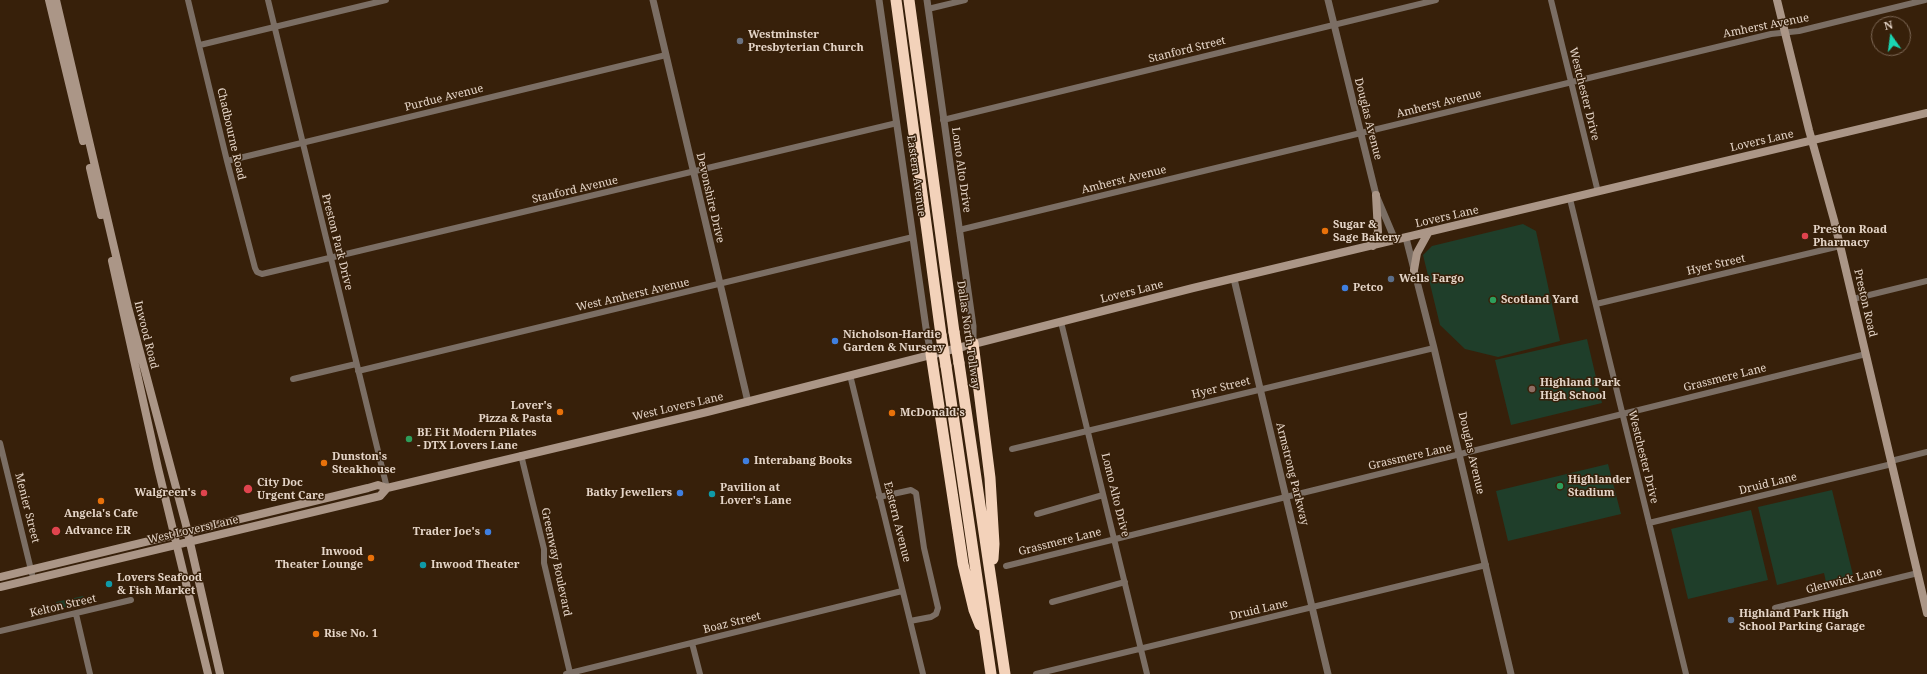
<!DOCTYPE html>
<html>
<head>
<meta charset="utf-8">
<style>
  body { margin:0 }
  #map { position:relative; width:1927px; height:674px; overflow:hidden; background:#37200a; font-family:"Noto Serif",serif }
  canvas { display:block }
  .north { position:absolute; left:1871px; top:16px; width:40px; height:40px; box-sizing:border-box; background:#37200a; border:1px solid #7d6856; border-radius:50%; rotate:346deg; font-size:11px; font-weight:700; line-height:16px; text-align:center; color:#e5d5c8 }
  .north::after { content:''; display:block; margin:auto; width:14px; height:18px; background:#1ad5b2; clip-path:polygon(50% 0,100% 100%,50% 72%,0 100%) }
</style>
</head>
<body>
<div id="map">
<canvas width="1927" height="674"></canvas>
<div class="north">N</div>
</div>
<script>
const ctx = document.querySelector('canvas').getContext('2d');
ctx.lineJoin = 'round';
function fill(path, color) { ctx.fillStyle = color; ctx.fill(path, 'evenodd'); }
const poly = rows => new Path2D(rows.map(r => 'M' + r).join(''));
function stroke(path, color, width, dash) { ctx.strokeStyle = color; ctx.lineWidth = width; ctx.lineCap = dash ? 'butt' : 'round'; ctx.setLineDash(dash || []); ctx.stroke(path); }
function drawText(font, color, halo, rows, align = 'center') {
  ctx.font = font + ' "Noto Serif",serif'; ctx.lineWidth = 3; ctx.setLineDash([]); ctx.textBaseline = 'middle'; ctx.strokeStyle = halo; ctx.fillStyle = color; for (const [text, x, y, turn = 0] of rows) {
    ctx.save(); ctx.translate(x, y); ctx.rotate((+turn || 0) * Math.PI / 180); ctx.textAlign = isNaN(turn) ? turn : align; if (halo) ctx.strokeText(text, 0, 0); ctx.fillText(text, 0, 0); ctx.restore();
  }
}
fill(poly([
  [1523,224,1536,231,1560,341,1498,357,1465,349,1440,325,1423,255,1432,246],
  [1587,339,1602,403,1511,425,1495,360],
  [1608,464,1621,514,1508,541,1496,491],
  [1832,490,1853,575,1826,582,1824,573,1777,585,1758,507],
  [1751,510,1768,580,1688,599,1671,529],
  [83,596,87,603,57,609,56,602]
]), '#1f3e2a');
stroke(poly([
  [188,0,227,161,255,268,257,272,262,274,897,123],
  [268,0,387,488],
  [1551,0,1598,192],
  [928,9,965,0],
  [200,45,386,0],
  [943,120,1436,0],
  [227,161,666,55],
  [1570,199,1686,674],
  [959,230,1771,34,1799,31,1925,0],
  [1853,299,1927,281],
  [1596,304,1840,246],
  [1061,322,1147,674],
  [358,371,913,237],
  [850,375,923,674],
  [293,379,356,364],
  [0,443,32,574],
  [1012,449,1434,348],
  [521,455,544,549,544,563,570,673],
  [1891,461,1927,452],
  [879,497,911,490,916,493,924,548,938,608,936,614,931,617,910,621],
  [1037,514,1103,495],
  [1649,523,1892,464],
  [1006,566,1866,354],
  [1052,602,1125,582],
  [1775,608,1918,573],
  [76,614,90,674],
  [0,631,131,600],
  [692,643,700,674],
  [566,674,902,591],
  [1036,674,1486,565]
]), '#7b6e64', 6);
stroke(poly([
  [653,0,748,402],
  [879,0,926,328,931,354],
  [927,0,973,326,973,343],
  [1328,0,1376,195,1395,240],
  [1406,238,1434,348,1511,674],
  [1234,279,1328,674]
]), '#7b6e64', 7);
stroke(poly([
  [49,0,83,141],
  [56,0,128,307,186,525,220,674],
  [1777,0,1809,130,1834,220,1927,613],
  [90,168,101,215],
  [1373,246,1378,232,1376,195],
  [112,261,158,468,208,674],
  [1414,270,1417,253,1428,233],
  [0,577,368,488,378,485,387,488,707,412,1193,288,1927,113],
  [0,587,351,503,380,496,387,488]
]), '#ab9687', 8);
stroke(poly([
  [896,0,941,335],
  [909,0,954,332],
  [973,343,990,478,994,544,993,559],
  [931,354,963,564,974,610,980,625],
  [959,363,1005,674],
  [946,366,991,674]
]), '#f3d2ba', 11);
stroke(poly([
  [954,332,959,363],
  [941,335,946,366]
]), '#f3d2ba', 11);
for (const [x, y, r, color] of [
  [740,41,4,"#6b7280"],
  [1325,231,4,"#e8710a"],
  [1805,236,4,"#e0444e"],
  [1391,279,4,"#5c6f8a"],
  [1345,288,4,"#3f7fe0"],
  [1493,300,4,"#2e9e5b"],
  [835,341,4,"#3f7fe0"],
  [1532,389,4,"#8d6e63"],
  [560,412,4,"#e8710a"],
  [892,413,4,"#e8710a"],
  [409,439,4,"#2e9e5b"],
  [746,461,4,"#3f7fe0"],
  [324,463,4,"#e8710a"],
  [1560,486,4,"#2e9e5b"],
  [248,489,5,"#e0444e"],
  [204,493,4,"#e0444e"],
  [680,493,4,"#3f7fe0"],
  [712,494,4,"#0f9aa8"],
  [101,501,4,"#e8710a"],
  [56,531,5,"#e0444e"],
  [488,532,4,"#3f7fe0"],
  [371,558,4,"#e8710a"],
  [423,565,4,"#0f9aa8"],
  [109,584,4,"#0f9aa8"],
  [1731,620,4,"#5c6f8a"],
  [316,634,4,"#e8710a"]
]) { const dot = new Path2D(); dot.arc(x, y, r, 0, 2 * Math.PI); ctx.fillStyle = color; ctx.fill(dot); stroke(dot, '#37200a', 1.5); }
drawText('11px', '#e5d5c8', '#37200a', [
  ["Amherst Avenue",1766,26,-11],
  ["Stanford Street",1187,50,-14],
  ["Westchester Drive",1584,94,76],
  ["Purdue Avenue",444,98,-14],
  ["Amherst Avenue",1439,104,-14],
  ["Douglas Avenue",1368,119,76],
  ["Chadbourne Road",231,134,77],
  ["Lovers Lane",1762,141,-13],
  ["Lomo Alto Drive",961,170,82],
  ["Eastern Avenue",916,176,82],
  ["Amherst Avenue",1124,180,-14],
  ["Stanford Avenue",575,190,-13],
  ["Devonshire Drive",710,198,77],
  ["Lovers Lane",1447,217,-13],
  ["Preston Park Drive",337,242,76],
  ["Hyer Street",1716,265,-13],
  ["Lovers Lane",1132,292,-14],
  ["West Amherst Avenue",633,295,-13],
  ["Preston Road",1865,303,77],
  ["Inwood Road",146,335,76],
  ["Dallas North Tollway",968,335,82],
  ["Grassmere Lane",1725,378,-14],
  ["Hyer Street",1221,388,-14],
  ["West Lovers Lane",678,407,-13],
  ["Douglas Avenue",1471,453,77],
  ["Grassmere Lane",1410,457,-13],
  ["Westchester Drive",1643,457,76],
  ["Armstrong Parkway",1292,474,76],
  ["Druid Lane",1768,484,-14],
  ["Lomo Alto Drive",1115,495,76],
  ["Menier Street",27,508,76],
  ["Eastern Avenue",897,522,76],
  ["West Lovers Lane",193,530,-13],
  ["Grassmere Lane",1060,542,-14],
  ["Greenway Boulevard",556,562,78],
  ["Glenwick Lane",1844,581,-14],
  ["Kelton Street",63,606,-13],
  ["Druid Lane",1259,610,-13],
  ["Boaz Street",732,623,-14]
]);
drawText('bold 11px', '#e5d5c8', '#37200a', [
  ["Westminster",748,35],
  ["Presbyterian Church",748,48],
  ["Sugar &",1333,225],
  ["Sage Bakery",1333,238],
  ["Preston Road",1813,230],
  ["Pharmacy",1813,243],
  ["Wells Fargo",1399,279],
  ["Petco",1353,288],
  ["Scotland Yard",1501,300],
  ["Nicholson-Hardie",843,335],
  ["Garden & Nursery",843,348],
  ["Highland Park",1540,383],
  ["High School",1540,396],
  ["Lover's",552,406,"right"],
  ["Pizza & Pasta",552,419,"right"],
  ["McDonald's",900,413],
  ["BE Fit Modern Pilates",417,433],
  ["- DTX Lovers Lane",417,446],
  ["Dunston's",332,457],
  ["Steakhouse",332,470],
  ["Interabang Books",754,461],
  ["Highlander",1568,480],
  ["Stadium",1568,493],
  ["City Doc",257,483],
  ["Urgent Care",257,496],
  ["Pavilion at",720,488],
  ["Lover's Lane",720,501],
  ["Walgreen's",196,493,"right"],
  ["Batky Jewellers",672,493,"right"],
  ["Angela's Cafe",101,514,"center"],
  ["Advance ER",65,531],
  ["Trader Joe's",480,532,"right"],
  ["Inwood",363,552,"right"],
  ["Theater Lounge",363,565,"right"],
  ["Inwood Theater",431,565],
  ["Lovers Seafood",117,578],
  ["& Fish Market",117,591],
  ["Highland Park High",1739,614],
  ["School Parking Garage",1739,627],
  ["Rise No. 1",324,634]
], 'left');
</script>
</body>
</html>
